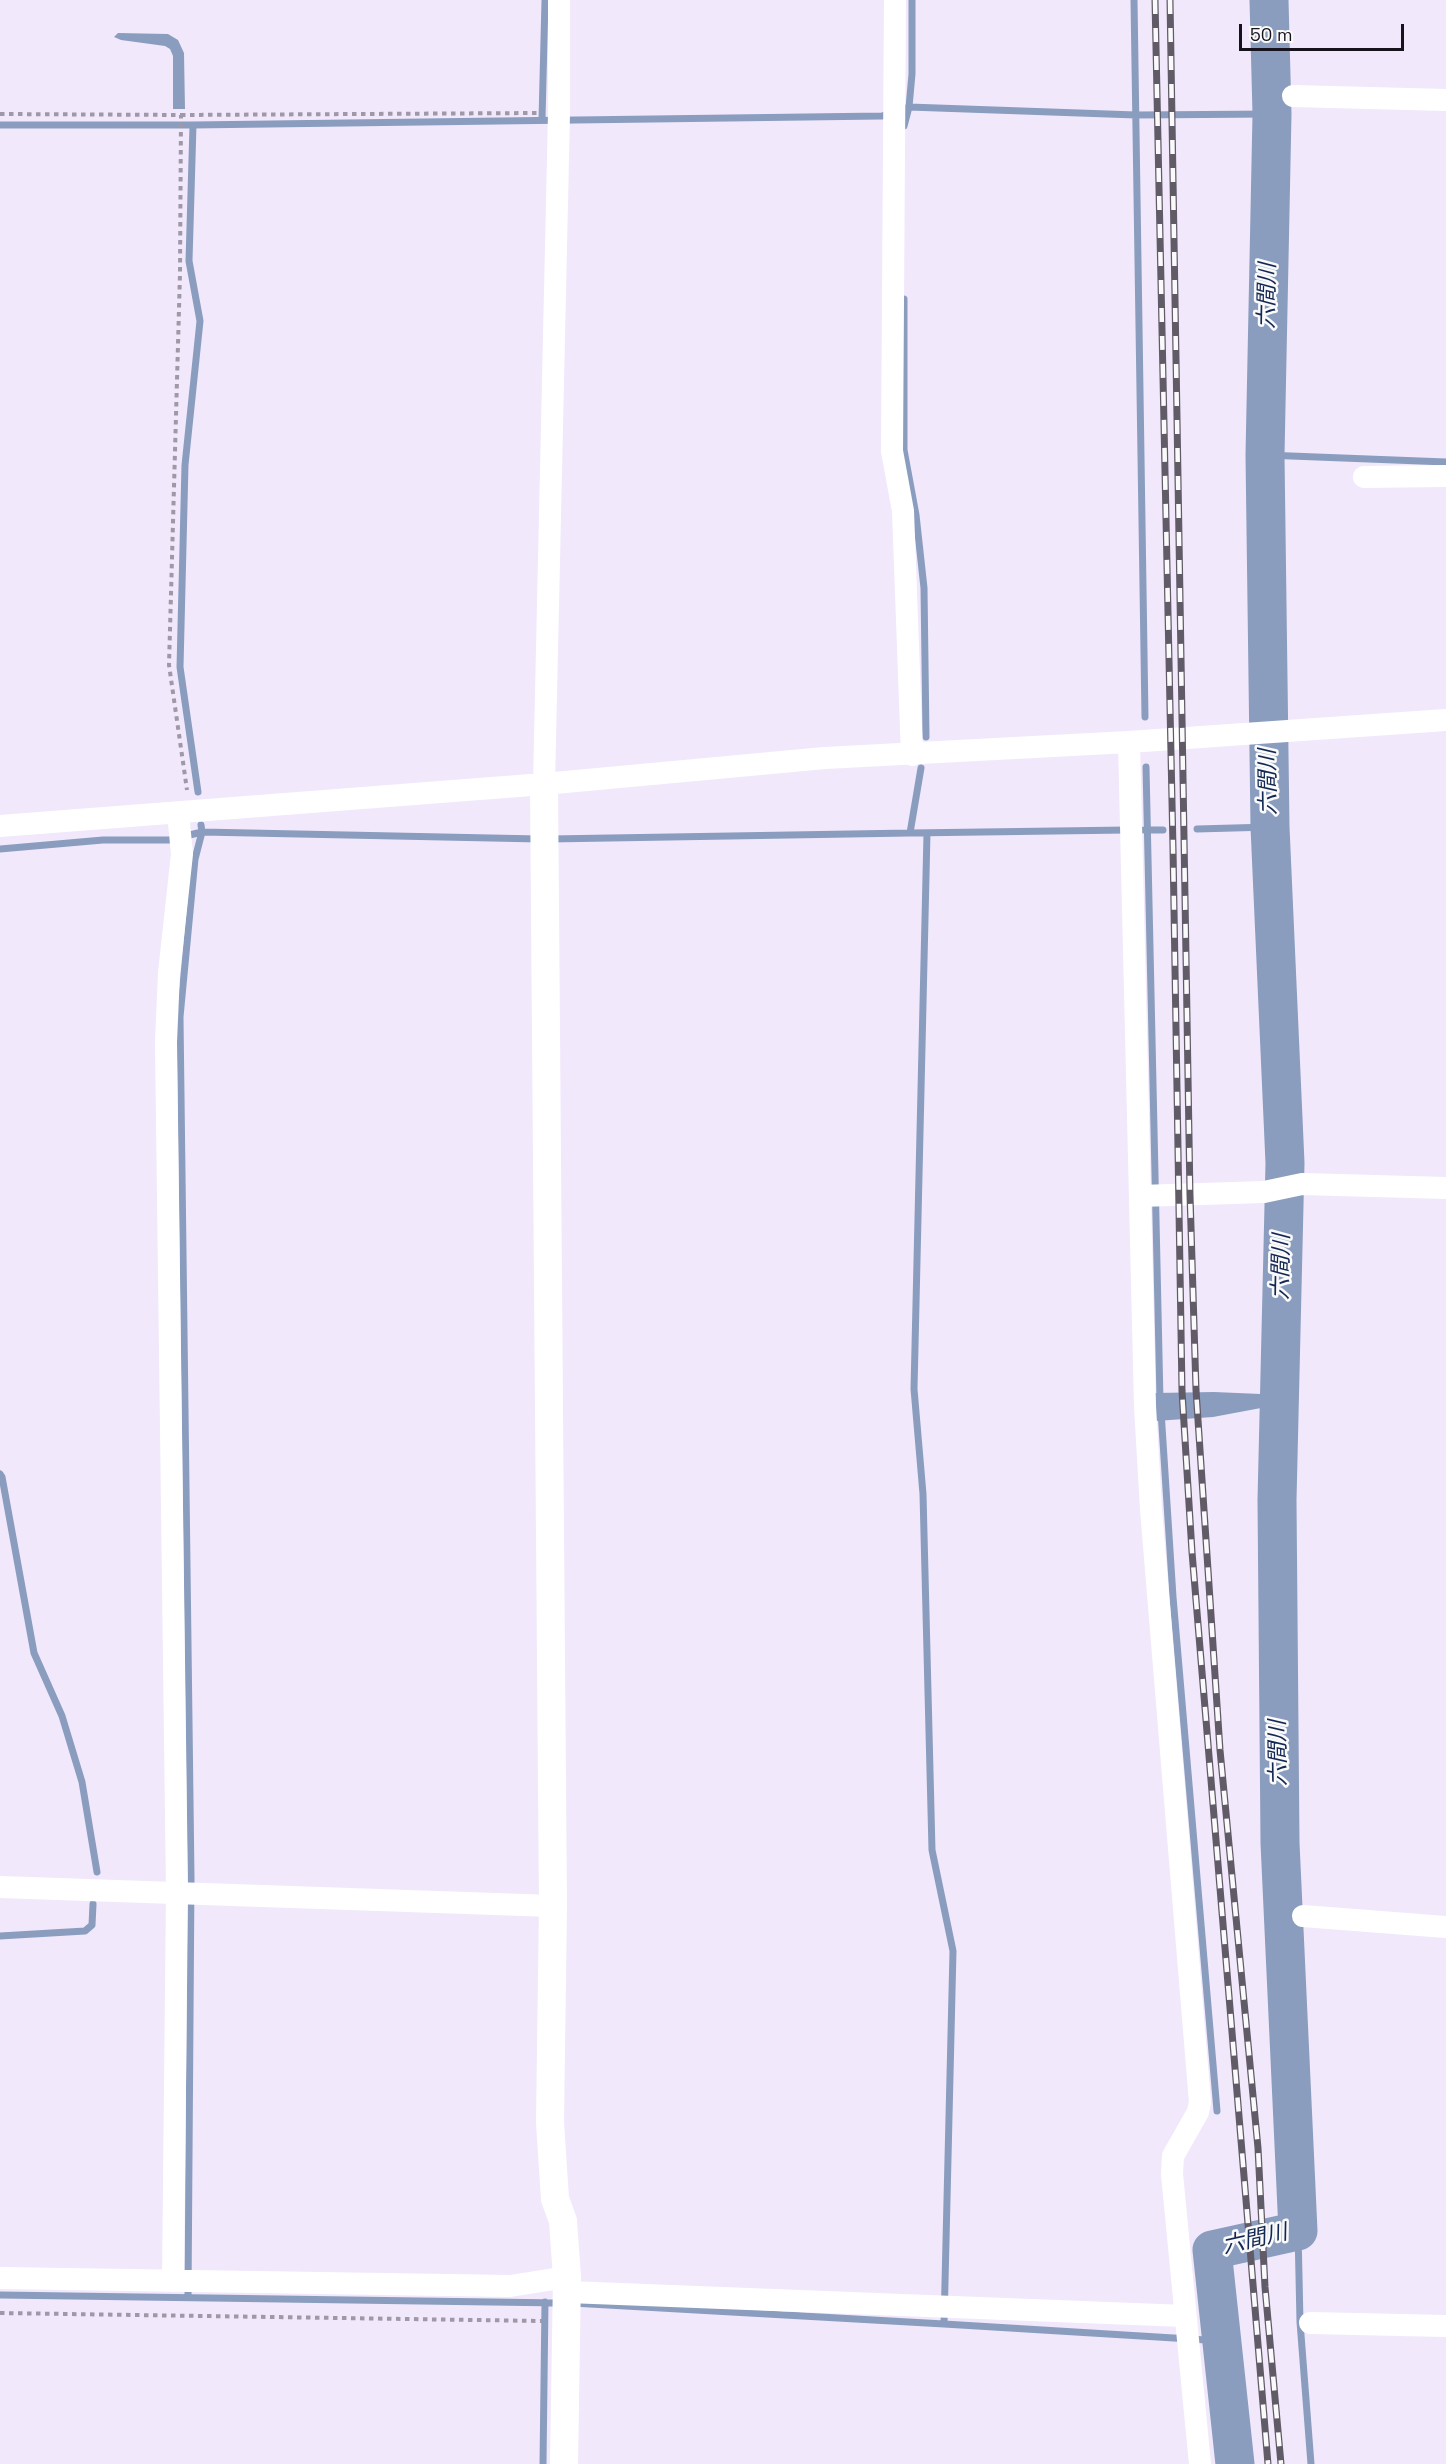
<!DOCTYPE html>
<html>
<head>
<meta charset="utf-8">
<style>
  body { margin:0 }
  #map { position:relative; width:1446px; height:2464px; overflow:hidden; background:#f1e9fb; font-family:"Space Grotesk",sans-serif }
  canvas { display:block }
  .scale { position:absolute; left:1239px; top:24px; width:165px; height:27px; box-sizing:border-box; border:3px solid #17131d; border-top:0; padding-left:8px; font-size:18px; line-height:21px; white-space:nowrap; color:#17131d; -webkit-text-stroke:4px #fafafa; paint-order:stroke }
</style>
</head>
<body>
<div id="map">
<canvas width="1446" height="2464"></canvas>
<div class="scale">50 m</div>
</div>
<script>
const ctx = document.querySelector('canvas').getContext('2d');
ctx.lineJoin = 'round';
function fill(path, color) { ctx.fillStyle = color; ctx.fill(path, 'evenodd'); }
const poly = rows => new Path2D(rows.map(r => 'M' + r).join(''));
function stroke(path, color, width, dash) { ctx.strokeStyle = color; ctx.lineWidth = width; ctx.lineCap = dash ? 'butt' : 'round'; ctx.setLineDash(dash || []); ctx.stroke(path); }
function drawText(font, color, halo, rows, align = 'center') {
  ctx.font = font + ' "Space Grotesk","Noto Sans JP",sans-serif'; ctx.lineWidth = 5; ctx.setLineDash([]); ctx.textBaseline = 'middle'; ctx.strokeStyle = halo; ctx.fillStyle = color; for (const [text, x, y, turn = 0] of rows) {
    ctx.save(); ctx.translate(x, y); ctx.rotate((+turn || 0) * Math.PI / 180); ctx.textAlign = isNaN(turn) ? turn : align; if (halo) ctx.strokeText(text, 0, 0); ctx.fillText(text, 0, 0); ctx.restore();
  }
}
fill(poly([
  [118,33,168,34,178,40,184,53,185,109,173,109,173,56,170,49,165,46,121,40,114,37],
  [1214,1392,1261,1394,1261,1408,1213,1417,1156,1421,1155,1393]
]), '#8b9dbf');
stroke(poly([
  [1134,0,1145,717],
  [542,119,545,0],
  [0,125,193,125,882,116,909,107,1136,115,1272,114],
  [193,125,189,261,200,321,185,465,180,667,198,792],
  [904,126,909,107,912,74,912,0],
  [904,299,904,450,916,515,924,588,926,737],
  [1265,455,1446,462],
  [1146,767,1160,1400],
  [921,768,910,833,1127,830],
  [1197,829,1270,827],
  [1144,830,1163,830],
  [927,833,914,1389,923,1494,932,1850,953,1951,944,2324,1223,2341],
  [550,839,910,833],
  [0,849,103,840,169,840,202,832,539,839],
  [1253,1402,1279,1401],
  [1161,1411,1173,1597,1217,2111],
  [0,1474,2,1477,34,1653,62,1716,82,1782,97,1872],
  [0,1936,85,1931,92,1925,93,1904],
  [1298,2231,1300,2322,1311,2464],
  [0,2295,561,2303],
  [188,2297,191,1878,180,1017,195,859,202,832,201,825],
  [572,2303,944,2324],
  [543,2464,545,2302]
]), '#8b9dbf', 7);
stroke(poly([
  [1235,2464,1212,2250,1298,2231,1280,1843,1277,1500,1285,1163,1270,827,1265,455,1272,114,1269,0]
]), '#8b9dbf', 39);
stroke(poly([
  [0,114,181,115,180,273,169,665,187,790],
  [181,115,537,113],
  [0,2313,542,2321]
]), '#9f98a7', 4, [4.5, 4.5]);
stroke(poly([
  [895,0,892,451,903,511,912,755],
  [1293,96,1446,100],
  [1364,477,1446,476],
  [1129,742,1145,1406,1151,1509,1200,2102,1198,2112,1173,2156,1172,2174,1200,2464],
  [544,784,559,113,559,0],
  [0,826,544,784,825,758,1129,742,1446,720],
  [1140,1196,1264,1192,1302,1184,1446,1188],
  [0,1887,553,1906],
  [1303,1916,1446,1927],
  [0,2278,510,2286,567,2277],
  [173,2281,177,1892,166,1042,169,973,182,854,178,813],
  [568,2292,1185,2316],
  [1310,2323,1446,2326]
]), '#fff', 22);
stroke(poly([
  [544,784,553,1906,550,2122,555,2199,563,2221,567,2277,564,2464]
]), '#fff', 28);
const rail = poly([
  [1155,0,1173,848,1182,1391,1192,1552,1268,2464],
  [1170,0,1190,1195,1196,1390,1220,1750,1258,2148,1265,2287,1281,2464]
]);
stroke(rail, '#615b68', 7);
stroke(rail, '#fafafa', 4.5, [14]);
drawText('italic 22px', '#132753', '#fafafa', [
  ["六間川",1268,296,-89],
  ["六間川",1269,782,-91],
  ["六間川",1282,1267,-89],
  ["六間川",1279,1753,-91],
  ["六間川",1255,2240,-13]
]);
</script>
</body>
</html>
